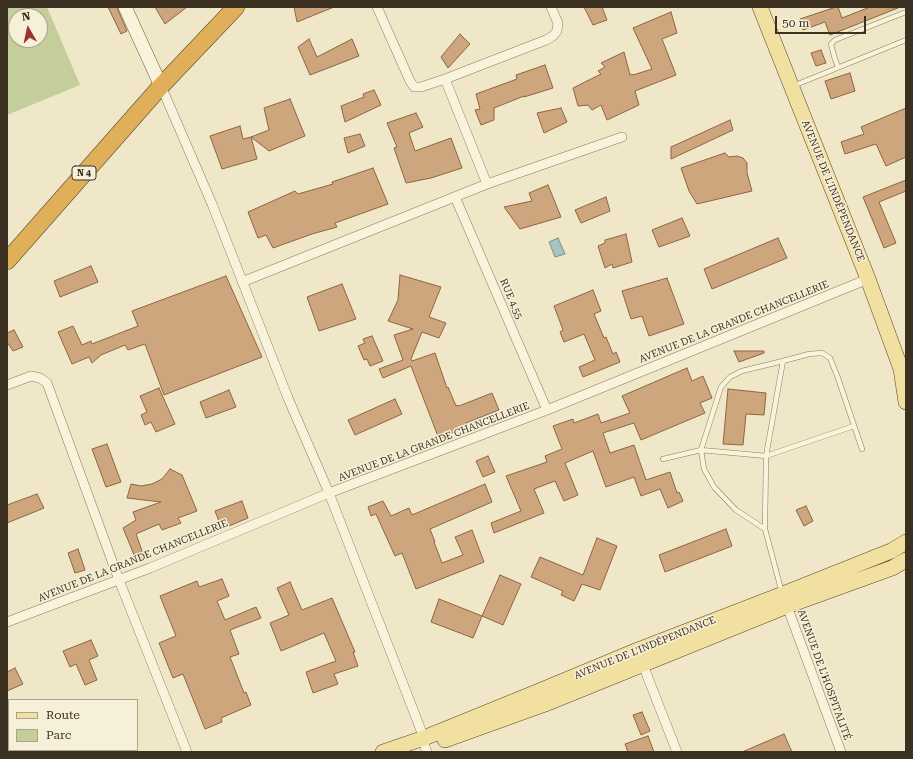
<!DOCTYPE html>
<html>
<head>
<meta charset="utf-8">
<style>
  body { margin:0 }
  #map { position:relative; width:913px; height:759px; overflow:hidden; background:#f0e7c8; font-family:"Roboto Serif",serif }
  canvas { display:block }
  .frame { position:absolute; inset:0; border:8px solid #3c3020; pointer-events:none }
  .legend { position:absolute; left:8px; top:699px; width:130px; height:52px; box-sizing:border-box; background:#f7f0d8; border:1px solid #aca38e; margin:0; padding:5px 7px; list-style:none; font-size:12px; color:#3c3020 }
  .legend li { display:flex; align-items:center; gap:8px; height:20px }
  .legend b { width:20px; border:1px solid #aca38e }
  .north { position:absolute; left:8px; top:8px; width:40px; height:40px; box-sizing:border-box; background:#f7f0d8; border:1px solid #aca38e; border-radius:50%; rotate:351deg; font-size:11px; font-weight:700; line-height:16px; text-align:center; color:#3c3020 }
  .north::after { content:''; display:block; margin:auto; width:14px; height:18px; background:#9d342b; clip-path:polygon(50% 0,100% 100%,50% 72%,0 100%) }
  .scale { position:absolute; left:775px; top:16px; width:91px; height:18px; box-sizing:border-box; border:2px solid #3c3020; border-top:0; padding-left:5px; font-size:12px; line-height:14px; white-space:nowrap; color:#3c3020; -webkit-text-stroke:3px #f7f0d8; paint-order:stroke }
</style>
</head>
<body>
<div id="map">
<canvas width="913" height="759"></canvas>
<div class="frame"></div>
<ul class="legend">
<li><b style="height:5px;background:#f2e0a0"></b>Route</li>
<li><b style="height:11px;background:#c4ce9b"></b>Parc</li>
</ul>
<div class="north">N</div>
<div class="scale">50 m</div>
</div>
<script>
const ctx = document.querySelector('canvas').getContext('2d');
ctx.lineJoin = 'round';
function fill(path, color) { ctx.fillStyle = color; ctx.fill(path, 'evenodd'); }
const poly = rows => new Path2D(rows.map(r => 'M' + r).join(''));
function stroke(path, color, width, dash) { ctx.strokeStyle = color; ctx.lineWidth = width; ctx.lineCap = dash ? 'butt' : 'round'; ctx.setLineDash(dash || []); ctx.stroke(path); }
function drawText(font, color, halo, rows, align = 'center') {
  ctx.font = font + ' "Roboto Serif",serif'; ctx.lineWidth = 3; ctx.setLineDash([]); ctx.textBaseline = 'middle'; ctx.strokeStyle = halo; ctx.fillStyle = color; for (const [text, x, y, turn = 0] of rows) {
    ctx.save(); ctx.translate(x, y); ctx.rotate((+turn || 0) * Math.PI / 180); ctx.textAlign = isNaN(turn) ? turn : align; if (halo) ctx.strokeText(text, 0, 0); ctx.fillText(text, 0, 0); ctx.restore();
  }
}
fill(poly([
  [7,7,47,7,80,85,7,115],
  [16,16,40,16,40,40,16,40]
]), '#c4ce9b');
const water = poly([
  [558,238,565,254,555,257,549,242,558,238]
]);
fill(water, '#a9c4be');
stroke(water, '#6f938d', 1);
const building = poly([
  [108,7,117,7,118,10,127,31,121,34,108,7],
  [155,7,187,7,165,24,155,7],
  [294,7,334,7,297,22,294,7],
  [584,7,602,7,607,20,593,25,584,7],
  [836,7,838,7,842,18,870,7,898,8,830,35,825,22,803,30,800,19,836,7],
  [671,12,677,33,662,39,676,75,635,91,639,105,607,120,601,105,592,110,588,105,578,106,573,88,601,74,598,71,605,67,601,63,624,52,630,75,632,74,633,75,652,69,633,28,671,12],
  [460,34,470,44,448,68,441,57,460,34],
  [309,39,317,57,352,39,359,56,310,75,298,47,309,39],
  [821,50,826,63,816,66,811,53,821,50],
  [545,65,553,88,524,97,524,96,494,108,494,120,481,125,475,110,480,109,476,94,517,79,516,75,545,65],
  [850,73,855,91,831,99,825,81,850,73],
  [374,90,381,105,345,122,341,106,364,97,363,94,374,90],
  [290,99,305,136,269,151,251,137,269,130,264,108,290,99],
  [561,108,567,122,544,133,537,113,561,108],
  [906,108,906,157,886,166,876,144,845,154,841,142,864,134,861,127,906,108],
  [416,113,423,127,409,133,415,151,451,138,462,168,431,178,406,183,394,148,397,147,387,123,416,113],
  [730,120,733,130,671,159,671,147,730,120],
  [240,126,243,139,251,137,257,159,222,169,210,136,240,126],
  [360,134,365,146,348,153,344,138,360,134],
  [725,153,729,157,737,156,743,158,747,163,747,173,752,191,697,204,689,191,681,168,725,153],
  [373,168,388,204,335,223,337,227,312,234,273,248,266,235,258,238,248,212,295,191,298,194,333,184,332,182,373,168],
  [906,180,906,191,879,202,896,243,884,248,863,197,906,180],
  [548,185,561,217,520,229,504,207,532,201,529,193,548,185],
  [606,197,610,211,581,223,575,210,606,197],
  [682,218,690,236,659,247,652,230,682,218],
  [626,234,632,262,613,268,612,264,605,268,598,246,605,243,605,240,626,234],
  [778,238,787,258,712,289,704,269,778,238],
  [91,266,98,282,60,297,54,281,91,266],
  [400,275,441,287,429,317,446,323,439,338,422,332,411,359,412,361,435,353,447,388,448,387,456,406,458,405,459,406,492,393,499,410,466,423,467,426,439,439,411,366,383,378,379,369,403,360,394,335,413,329,388,321,398,300,400,275],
  [226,276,262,357,164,395,145,344,128,350,125,345,101,355,92,363,89,357,72,364,58,332,73,326,82,345,91,341,92,344,138,326,132,311,226,276],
  [667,278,684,324,649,336,642,316,631,319,622,291,667,278],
  [342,284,356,319,319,331,307,297,342,284],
  [593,290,601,311,594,314,604,338,606,337,613,354,616,352,620,362,583,377,579,367,595,360,584,334,564,342,560,332,563,330,554,306,593,290],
  [14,330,23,347,13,351,7,342,7,333,14,330],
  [372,336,383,361,370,366,367,359,364,360,358,346,365,343,363,339,372,336],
  [734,351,764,351,764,353,739,362,734,351],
  [687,368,692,381,703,376,712,398,700,403,705,413,641,440,634,423,603,433,610,453,634,445,646,480,670,472,677,493,679,492,683,501,668,508,660,489,641,496,634,477,606,487,593,451,565,463,578,495,564,501,555,481,534,489,544,513,494,533,491,523,521,511,506,476,547,462,545,456,562,449,553,426,573,419,574,423,598,414,601,423,630,413,622,396,687,368],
  [159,388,175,424,156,432,151,422,145,425,141,415,147,412,140,396,159,388],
  [728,389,766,393,764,415,746,414,743,445,723,444,728,389],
  [229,390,236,407,206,418,200,402,229,390],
  [395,399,402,414,355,435,348,420,395,399],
  [107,444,121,482,106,487,92,449,107,444],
  [488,456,495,472,483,477,476,461,488,456],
  [170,469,182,475,197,511,178,518,181,523,162,530,159,524,136,534,145,559,137,562,123,528,136,520,133,512,161,502,127,498,131,484,141,486,152,484,162,479,170,469],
  [485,484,492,502,430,529,435,542,434,542,442,563,463,555,455,537,472,530,484,562,416,589,402,553,395,556,376,514,371,516,368,507,383,501,391,516,409,508,412,515,485,484],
  [37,494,44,508,7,523,7,505,37,494],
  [242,501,248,518,222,529,215,511,242,501],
  [806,506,813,521,804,526,796,510,806,506],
  [726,529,732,546,665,572,659,555,726,529],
  [597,538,617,546,600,590,582,584,574,601,561,595,563,591,531,577,540,557,583,575,597,538],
  [78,549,85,570,75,573,68,553,78,549],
  [500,575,521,584,503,625,482,616,500,575],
  [222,579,229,596,217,601,225,620,256,607,261,618,230,630,239,654,230,657,244,693,246,692,251,705,221,718,222,722,205,729,183,674,173,678,159,643,176,636,160,596,197,581,199,587,222,579],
  [290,582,302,610,332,598,355,652,353,652,358,666,334,674,338,684,313,693,306,672,336,661,324,633,281,651,270,623,289,615,277,588,290,582],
  [439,599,482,616,473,638,431,622,439,599],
  [91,640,98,656,89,660,97,680,85,685,76,664,70,667,63,651,91,640],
  [15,668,23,684,7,691,7,672,15,668],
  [642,712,650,731,641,735,633,715,642,712],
  [784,734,792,752,742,752,784,734],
  [648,736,654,752,628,752,625,744,648,736]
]);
fill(building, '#cea67d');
stroke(building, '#8c6541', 1);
const lane = poly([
  [838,67,834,56,831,44,835,40,906,12],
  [793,86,906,40],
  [663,459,701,450,766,456,854,426],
  [765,529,736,510,714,487,704,469,701,450,721,387,730,377,742,371,783,361],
  [782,593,765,529,766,456,783,361,809,354,822,353,830,358,838,378,862,449]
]);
const street = poly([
  [445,79,546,40,553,36,557,31,558,23,551,7],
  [161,86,212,204,288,398,329,493,424,738,425,747,427,752],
  [487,184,622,137],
  [455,197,547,410],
  [242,282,487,184,445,79,421,87,414,87,410,81,377,7],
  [7,385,31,376,40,378,47,383,119,580,187,752],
  [787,606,841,752],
  [7,622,150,568,329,493,547,410,868,279],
  [643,665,677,752]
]);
const secondary = poly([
  [125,7,161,86]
]);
const primary = poly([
  [760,7,868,279,901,369,906,375],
  [901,369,906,402],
  [445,740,545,704,787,606,892,568,906,560],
  [383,752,424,738,537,692,638,650,783,594,891,551,906,542]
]);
const highway = poly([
  [7,261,161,86,236,7]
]);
stroke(lane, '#8c7a5c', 5.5);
stroke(street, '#8c7a5c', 10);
stroke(secondary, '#6e5b3f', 14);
stroke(primary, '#5a4730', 16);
stroke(highway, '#5a4730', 18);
stroke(lane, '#faf3dc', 4.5);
stroke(street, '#faf3dc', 9);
stroke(secondary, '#faf3dc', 13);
stroke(primary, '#f2e0a0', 15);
stroke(highway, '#dfaf59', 17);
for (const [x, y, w] of [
  [84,173,24]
]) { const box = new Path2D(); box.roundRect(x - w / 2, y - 7, w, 14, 3); ctx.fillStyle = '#f7f0d8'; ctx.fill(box); stroke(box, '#3c3020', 1); }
drawText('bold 9px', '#3c3020', null, [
  ["N 4",84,173]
]);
drawText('10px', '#3c3020', '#f7f0d8', [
  ["AVENUE DE L'INDÉPENDANCE",833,191,68],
  ["RUE 4.55",511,299,67],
  ["AVENUE DE LA GRANDE CHANCELLERIE",734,322,-22],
  ["AVENUE DE LA GRANDE CHANCELLERIE",434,442,-21],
  ["AVENUE DE LA GRANDE CHANCELLERIE",133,561,-22],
  ["AVENUE DE L'INDÉPENDANCE",645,648,-22],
  ["AVENUE DE L'HOSPITALITÉ",824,675,70]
]);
</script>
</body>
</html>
